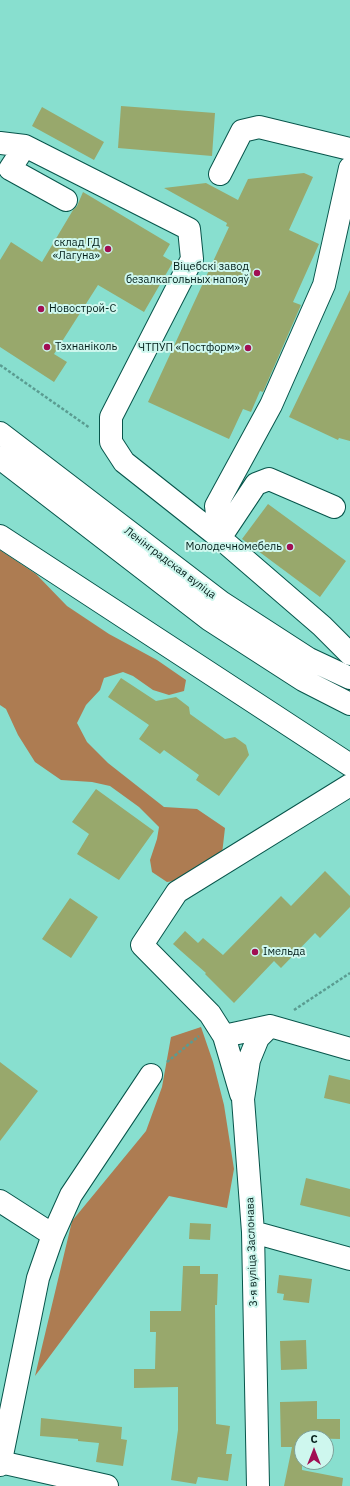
<!DOCTYPE html>
<html>
<head>
<meta charset="utf-8">
<style>
  body { margin:0 }
  #map { position:relative; width:350px; height:1486px; overflow:hidden; background:#88dfcf; font-family:"IBM Plex Sans",sans-serif }
  canvas { display:block }
  .north { position:absolute; left:294px; top:1430px; width:40px; height:40px; box-sizing:border-box; background:#cef7ee; border:1px solid #7da099; border-radius:50%; rotate:0deg; font-size:11px; font-weight:700; line-height:16px; text-align:center; color:#031e1a }
  .north::after { content:''; display:block; margin:auto; width:14px; height:18px; background:#a10e53; clip-path:polygon(50% 0,100% 100%,50% 72%,0 100%) }
</style>
</head>
<body>
<div id="map">
<canvas width="350" height="1486"></canvas>
<div class="north">С</div>
</div>
<script>
const ctx = document.querySelector('canvas').getContext('2d');
ctx.lineJoin = 'round';
function fill(path, color) { ctx.fillStyle = color; ctx.fill(path, 'evenodd'); }
const poly = rows => new Path2D(rows.map(r => 'M' + r).join(''));
function stroke(path, color, width, dash) { ctx.strokeStyle = color; ctx.lineWidth = width; ctx.lineCap = dash ? 'butt' : 'round'; ctx.setLineDash(dash || []); ctx.stroke(path); }
function drawText(font, color, halo, rows, align = 'center') {
  ctx.font = font + ' "IBM Plex Sans",sans-serif'; ctx.lineWidth = 4; ctx.setLineDash([]); ctx.textBaseline = 'middle'; ctx.strokeStyle = halo; ctx.fillStyle = color; for (const [text, x, y, turn = 0] of rows) {
    ctx.save(); ctx.translate(x, y); ctx.rotate((+turn || 0) * Math.PI / 180); ctx.textAlign = isNaN(turn) ? turn : align; if (halo) ctx.strokeText(text, 0, 0); ctx.fillText(text, 0, 0); ctx.restore();
  }
}
fill(poly([
  [0,550,36,574,67,606,109,634,157,660,186,680,184,691,169,695,153,690,133,676,123,672,104,678,100,690,86,705,77,723,87,742,108,763,164,807,197,809,225,828,222,854,194,878,167,882,152,872,150,860,157,839,159,827,139,807,110,786,92,782,61,780,35,762,18,735,6,709,0,705],
  [201,1027,213,1062,224,1105,234,1169,227,1208,169,1196,35,1376,72,1221,146,1131,162,1087,171,1037]
]), '#ad7c52');
fill(poly([
  [121,106,215,113,212,156,118,148],
  [42,107,104,142,94,160,32,126],
  [304,173,313,177,289,230,319,244,293,302,301,305,263,392,260,391,251,412,243,409,229,439,148,402,229,227,226,226,227,223,164,188,206,183,238,200,248,179],
  [83,192,170,244,163,256,173,262,144,312,98,285,54,354,67,362,54,382,0,347,0,260,11,242,42,262,73,210,77,206],
  [350,290,350,441,339,438,338,440,289,417],
  [268,504,346,561,320,597,242,539],
  [121,678,156,701,176,697,189,707,190,714,225,739,235,737,246,745,249,755,219,796,196,780,199,775,164,750,160,754,139,739,149,725,108,697],
  [96,789,154,831,119,880,77,854,89,834,72,822],
  [325,871,350,896,350,907,320,938,315,933,281,968,274,961,234,1003,205,974,206,973,173,944,185,931,198,943,203,938,223,955,281,896,291,906],
  [70,898,98,917,71,958,42,939],
  [0,1062,38,1091,0,1141],
  [329,1075,350,1080,350,1104,324,1098],
  [306,1178,350,1189,350,1217,300,1205],
  [190,1223,211,1224,210,1240,189,1239],
  [183,1266,200,1266,200,1274,218,1274,217,1305,215,1305,216,1424,230,1426,226,1454,232,1454,228,1481,198,1477,196,1484,171,1480,178,1430,178,1387,134,1388,134,1369,155,1369,156,1332,150,1332,150,1311,181,1311],
  [279,1275,312,1279,309,1303,283,1300,284,1294,277,1293],
  [306,1340,307,1369,281,1370,280,1341],
  [317,1401,317,1419,340,1419,340,1439,302,1438,302,1470,343,1478,342,1486,284,1486,292,1447,281,1447,280,1402],
  [41,1418,122,1427,121,1439,127,1440,123,1466,96,1462,99,1443,78,1441,78,1439,40,1436]
]), '#98a86c');
const minor = poly([
  [0,143,25,146,189,229,192,259,111,417,111,442,124,462,220,538,322,626,350,654],
  [25,146,10,169,66,200],
  [220,174,242,131,259,127,350,149],
  [0,536,350,765],
  [220,538,216,506,271,405,324,285,350,168],
  [220,538,256,484,269,479,334,507],
  [224,1036,270,1026,350,1049],
  [241,1094,224,1036,210,1014,142,945,177,892,350,785],
  [0,1201,53,1235],
  [253,1232,350,1259],
  [0,1462,107,1486],
  [0,1465,38,1278,53,1235,71,1195,151,1075],
  [258,1486,253,1232,243,1099,249,1060,258,1038,270,1026]
]);
const major = poly([
  [0,433,221,602,309,659,350,678],
  [0,458,210,620,303,680,350,704]
]);
stroke(minor, '#07554b', 24);
stroke(major, '#07554b', 24);
stroke(poly([
  [0,365,90,428],
  [294,1010,350,973],
  [167,1062,199,1036]
]), '#5a9c91', 2.5, [3, 2]);
stroke(minor, '#fff', 22);
stroke(major, '#fff', 22);
for (const [x, y, r, color] of [
  [108,249,4,"#a10e53"],
  [257,273,4,"#a10e53"],
  [41,309,4,"#a10e53"],
  [47,347,4,"#a10e53"],
  [248,348,4,"#a10e53"],
  [290,547,4,"#a10e53"],
  [255,952,4,"#a10e53"]
]) { const dot = new Path2D(); dot.arc(x, y, r, 0, 2 * Math.PI); ctx.fillStyle = color; ctx.fill(dot); stroke(dot, '#cef7ee', 1.5); }
drawText('11px', '#031e1a', '#cef7ee', [
  ["склад ГД",100,243],
  ["«Лагуна»",100,256],
  ["Віцебскі завод",249,267],
  ["безалкагольных напояў",249,280],
  ["Новострой-С",49,309,"left"],
  ["Тэхнаніколь",55,347,"left"],
  ["ЧТПУП «Постформ»",240,348],
  ["Молодечномебель",282,547],
  ["Імельда",263,952,"left"]
], 'right');
drawText('11px', '#031e1a', '#cef7ee', [
  ["Ленінградская вуліца",170,563,37],
  ["3-я вуліца Заслонава",252,1252,-92]
]);
</script>
</body>
</html>
